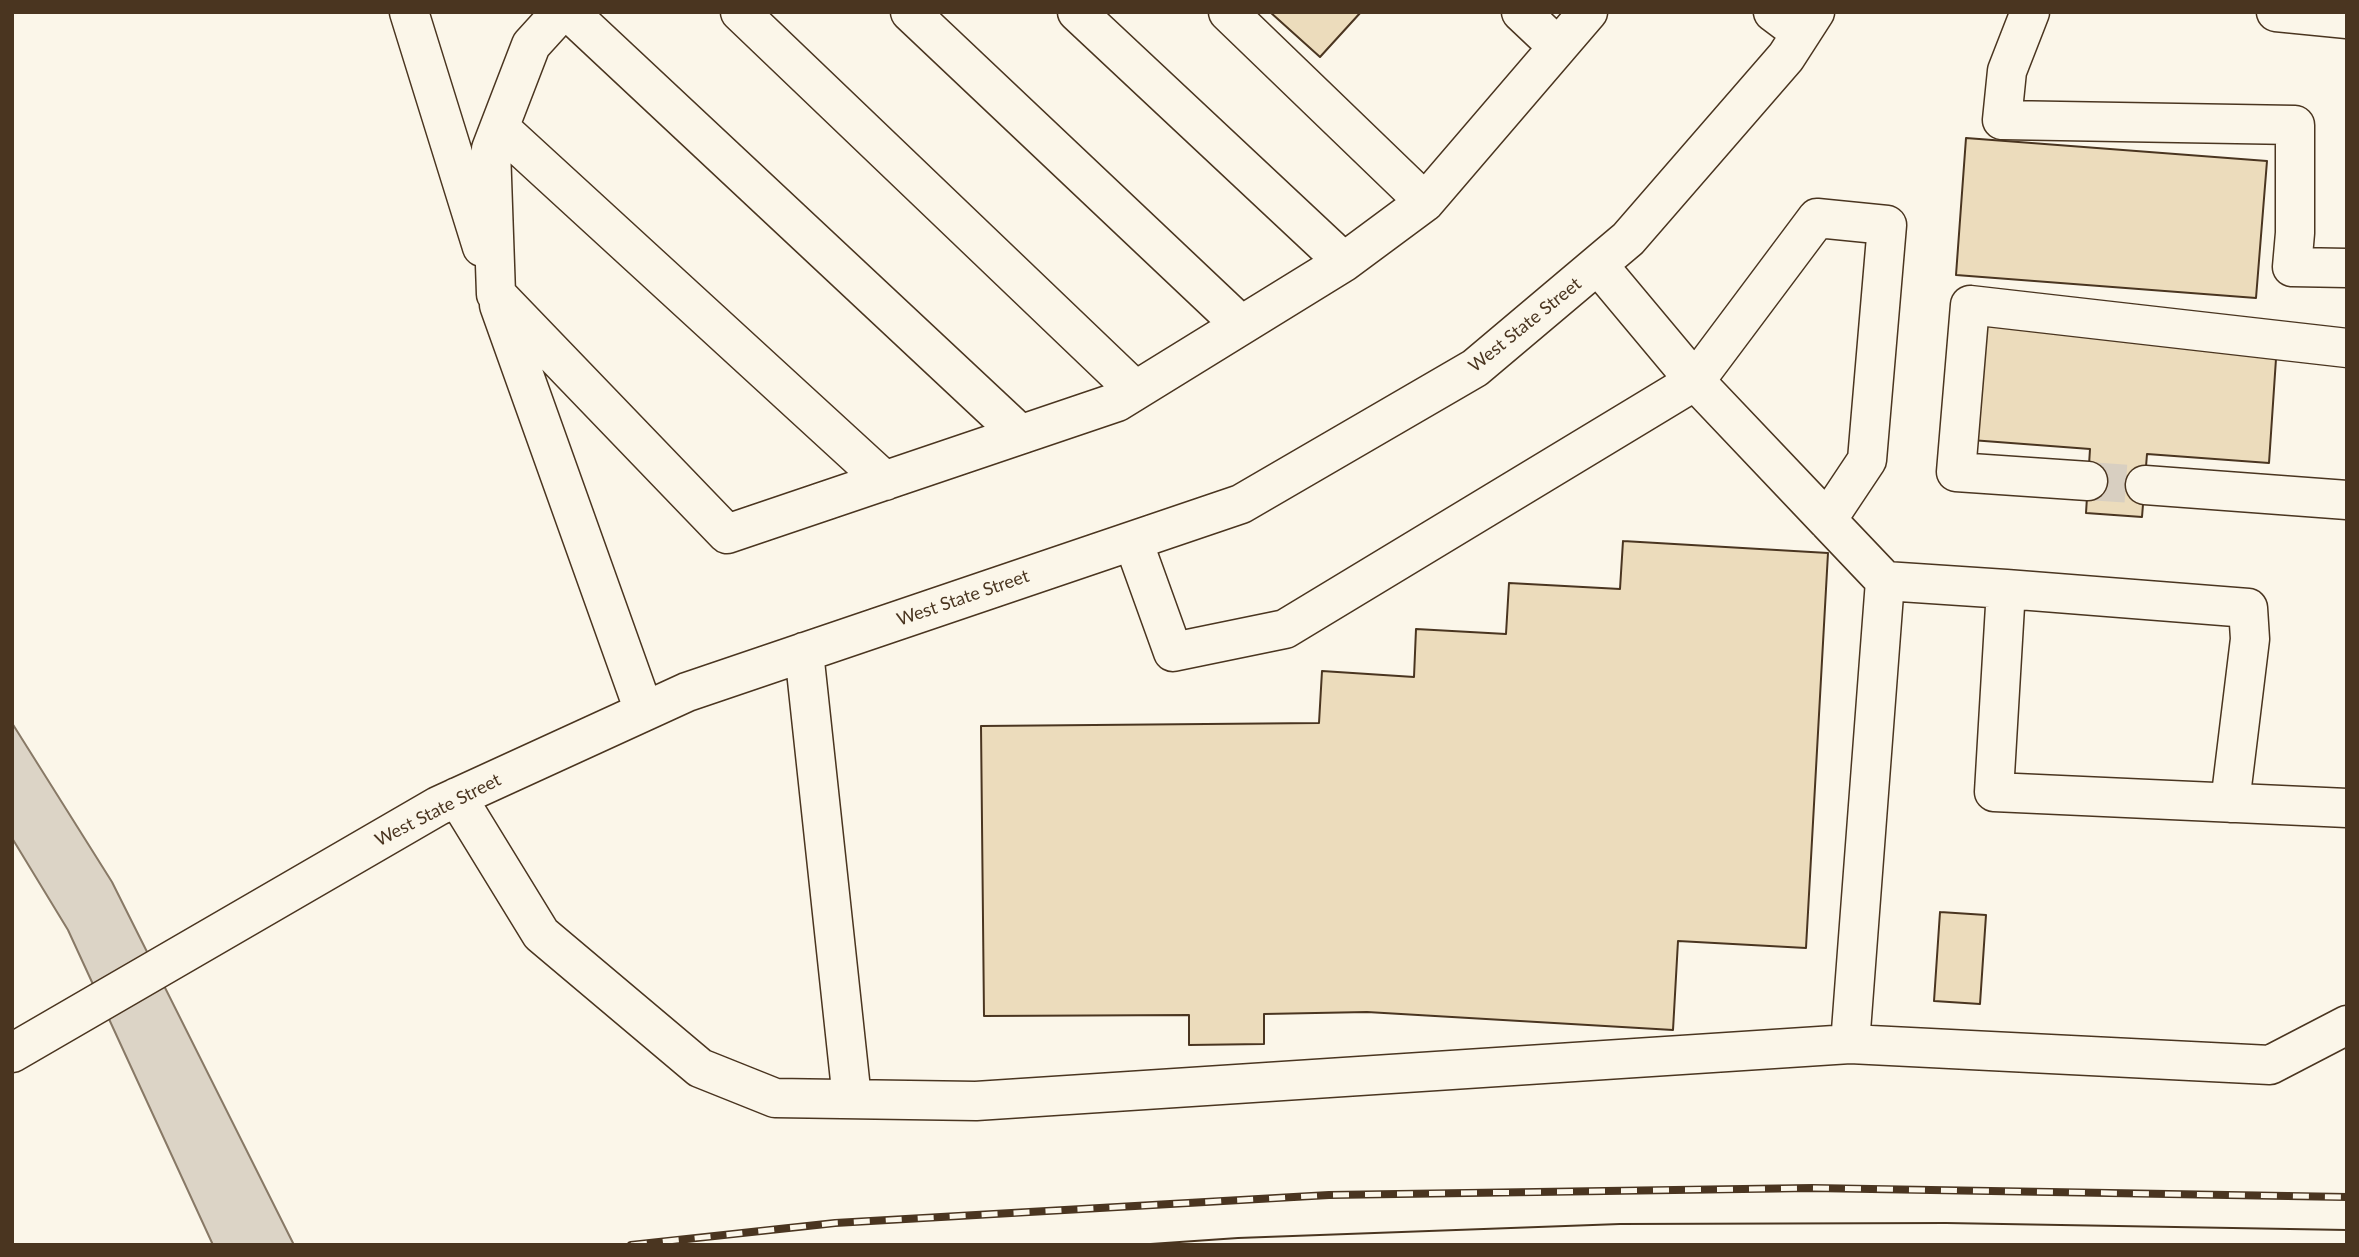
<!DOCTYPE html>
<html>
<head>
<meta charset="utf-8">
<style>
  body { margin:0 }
  #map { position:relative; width:2359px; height:1257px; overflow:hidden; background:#fbf6e9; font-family:Lato,sans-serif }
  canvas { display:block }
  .frame { position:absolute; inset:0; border:14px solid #4a3520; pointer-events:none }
</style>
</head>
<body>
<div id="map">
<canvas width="2359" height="1257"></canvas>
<div class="frame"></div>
</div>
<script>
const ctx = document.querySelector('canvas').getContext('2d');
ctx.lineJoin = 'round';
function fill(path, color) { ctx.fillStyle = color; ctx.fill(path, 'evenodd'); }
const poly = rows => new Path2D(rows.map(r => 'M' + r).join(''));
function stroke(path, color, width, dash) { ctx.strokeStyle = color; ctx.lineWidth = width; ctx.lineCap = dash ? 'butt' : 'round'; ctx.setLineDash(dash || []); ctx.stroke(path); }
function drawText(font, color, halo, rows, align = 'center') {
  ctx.font = font + ' Lato,sans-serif'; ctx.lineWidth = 5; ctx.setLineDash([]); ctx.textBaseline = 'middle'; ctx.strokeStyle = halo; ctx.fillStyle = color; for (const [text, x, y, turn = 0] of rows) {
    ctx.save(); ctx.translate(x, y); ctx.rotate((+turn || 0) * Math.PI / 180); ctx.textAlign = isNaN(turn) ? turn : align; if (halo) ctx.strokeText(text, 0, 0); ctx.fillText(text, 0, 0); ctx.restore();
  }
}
const water = poly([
  [12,723,112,882,294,1245,213,1245,68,930,12,838,12,723]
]);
fill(water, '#dcd4c6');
stroke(water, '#887966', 2);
const building = poly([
  [1270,12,1361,12,1320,57,1270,12],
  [1966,138,2267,161,2256,298,1956,275,1966,138],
  [1980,322,2277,344,2269,463,2147,454,2142,517,2086,513,2090,449,1971,440,1980,322],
  [1623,541,1828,553,1806,948,1678,941,1673,1030,1367,1012,1264,1014,1264,1044,1189,1045,1189,1015,984,1016,981,726,1319,723,1322,671,1414,677,1416,629,1506,634,1509,583,1620,589,1623,541],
  [1940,912,1986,915,1980,1004,1934,1001,1940,912]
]);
fill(building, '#ecdcbc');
stroke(building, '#4a3520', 2);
stroke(poly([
  [2088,481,2145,485]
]), '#d8cfc1', 38, [38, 19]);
const minor = poly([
  [409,12,482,247],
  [561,12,531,45,491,149,496,294,727,534,1117,402,1344,262,1425,202,1588,12],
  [569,12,1020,434],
  [740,12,1135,390],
  [910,12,1241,325],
  [1077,12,1344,262],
  [1228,12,1425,202],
  [1521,12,1558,47],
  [1773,12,1801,33],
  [2030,12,2007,71,2002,120,2295,125,2295,233,2292,267,2347,268],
  [2276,12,2347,19],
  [500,128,885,481],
  [499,305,644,711],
  [2088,481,1956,472,1970,305,2347,348],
  [2145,485,2347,500],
  [1133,541,1173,652,1285,629,1695,381,1598,265],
  [1885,581,2006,589,1994,792,2347,808],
  [2006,589,2248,608,2250,639,2230,803],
  [804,652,852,1099],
  [457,797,541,934,700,1068,775,1098,976,1101,1850,1044,1885,581,1827,520,1695,381,1817,218,1887,225,1867,460,1827,520],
  [1850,1044,2270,1065,2347,1025],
  [12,1053,438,806,687,692,1241,504,1475,368,1628,239,1786,57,1815,12]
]);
stroke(minor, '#4a3520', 41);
stroke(minor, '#fbf6e9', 38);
stroke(poly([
  [1136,1245,1238,1238,1620,1224,1946,1223,2347,1230]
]), '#4a3520', 2);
const rail = poly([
  [631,1245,835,1223,1329,1195,1812,1188,2347,1197]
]);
stroke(rail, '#4a3520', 8);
stroke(rail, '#fbf6e9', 5, [16]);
drawText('18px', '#4a3520', '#fbf6e9', [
  ["West State Street",1525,325,-39],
  ["West State Street",963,598,-19],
  ["West State Street",438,810,-27]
]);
</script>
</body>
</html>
